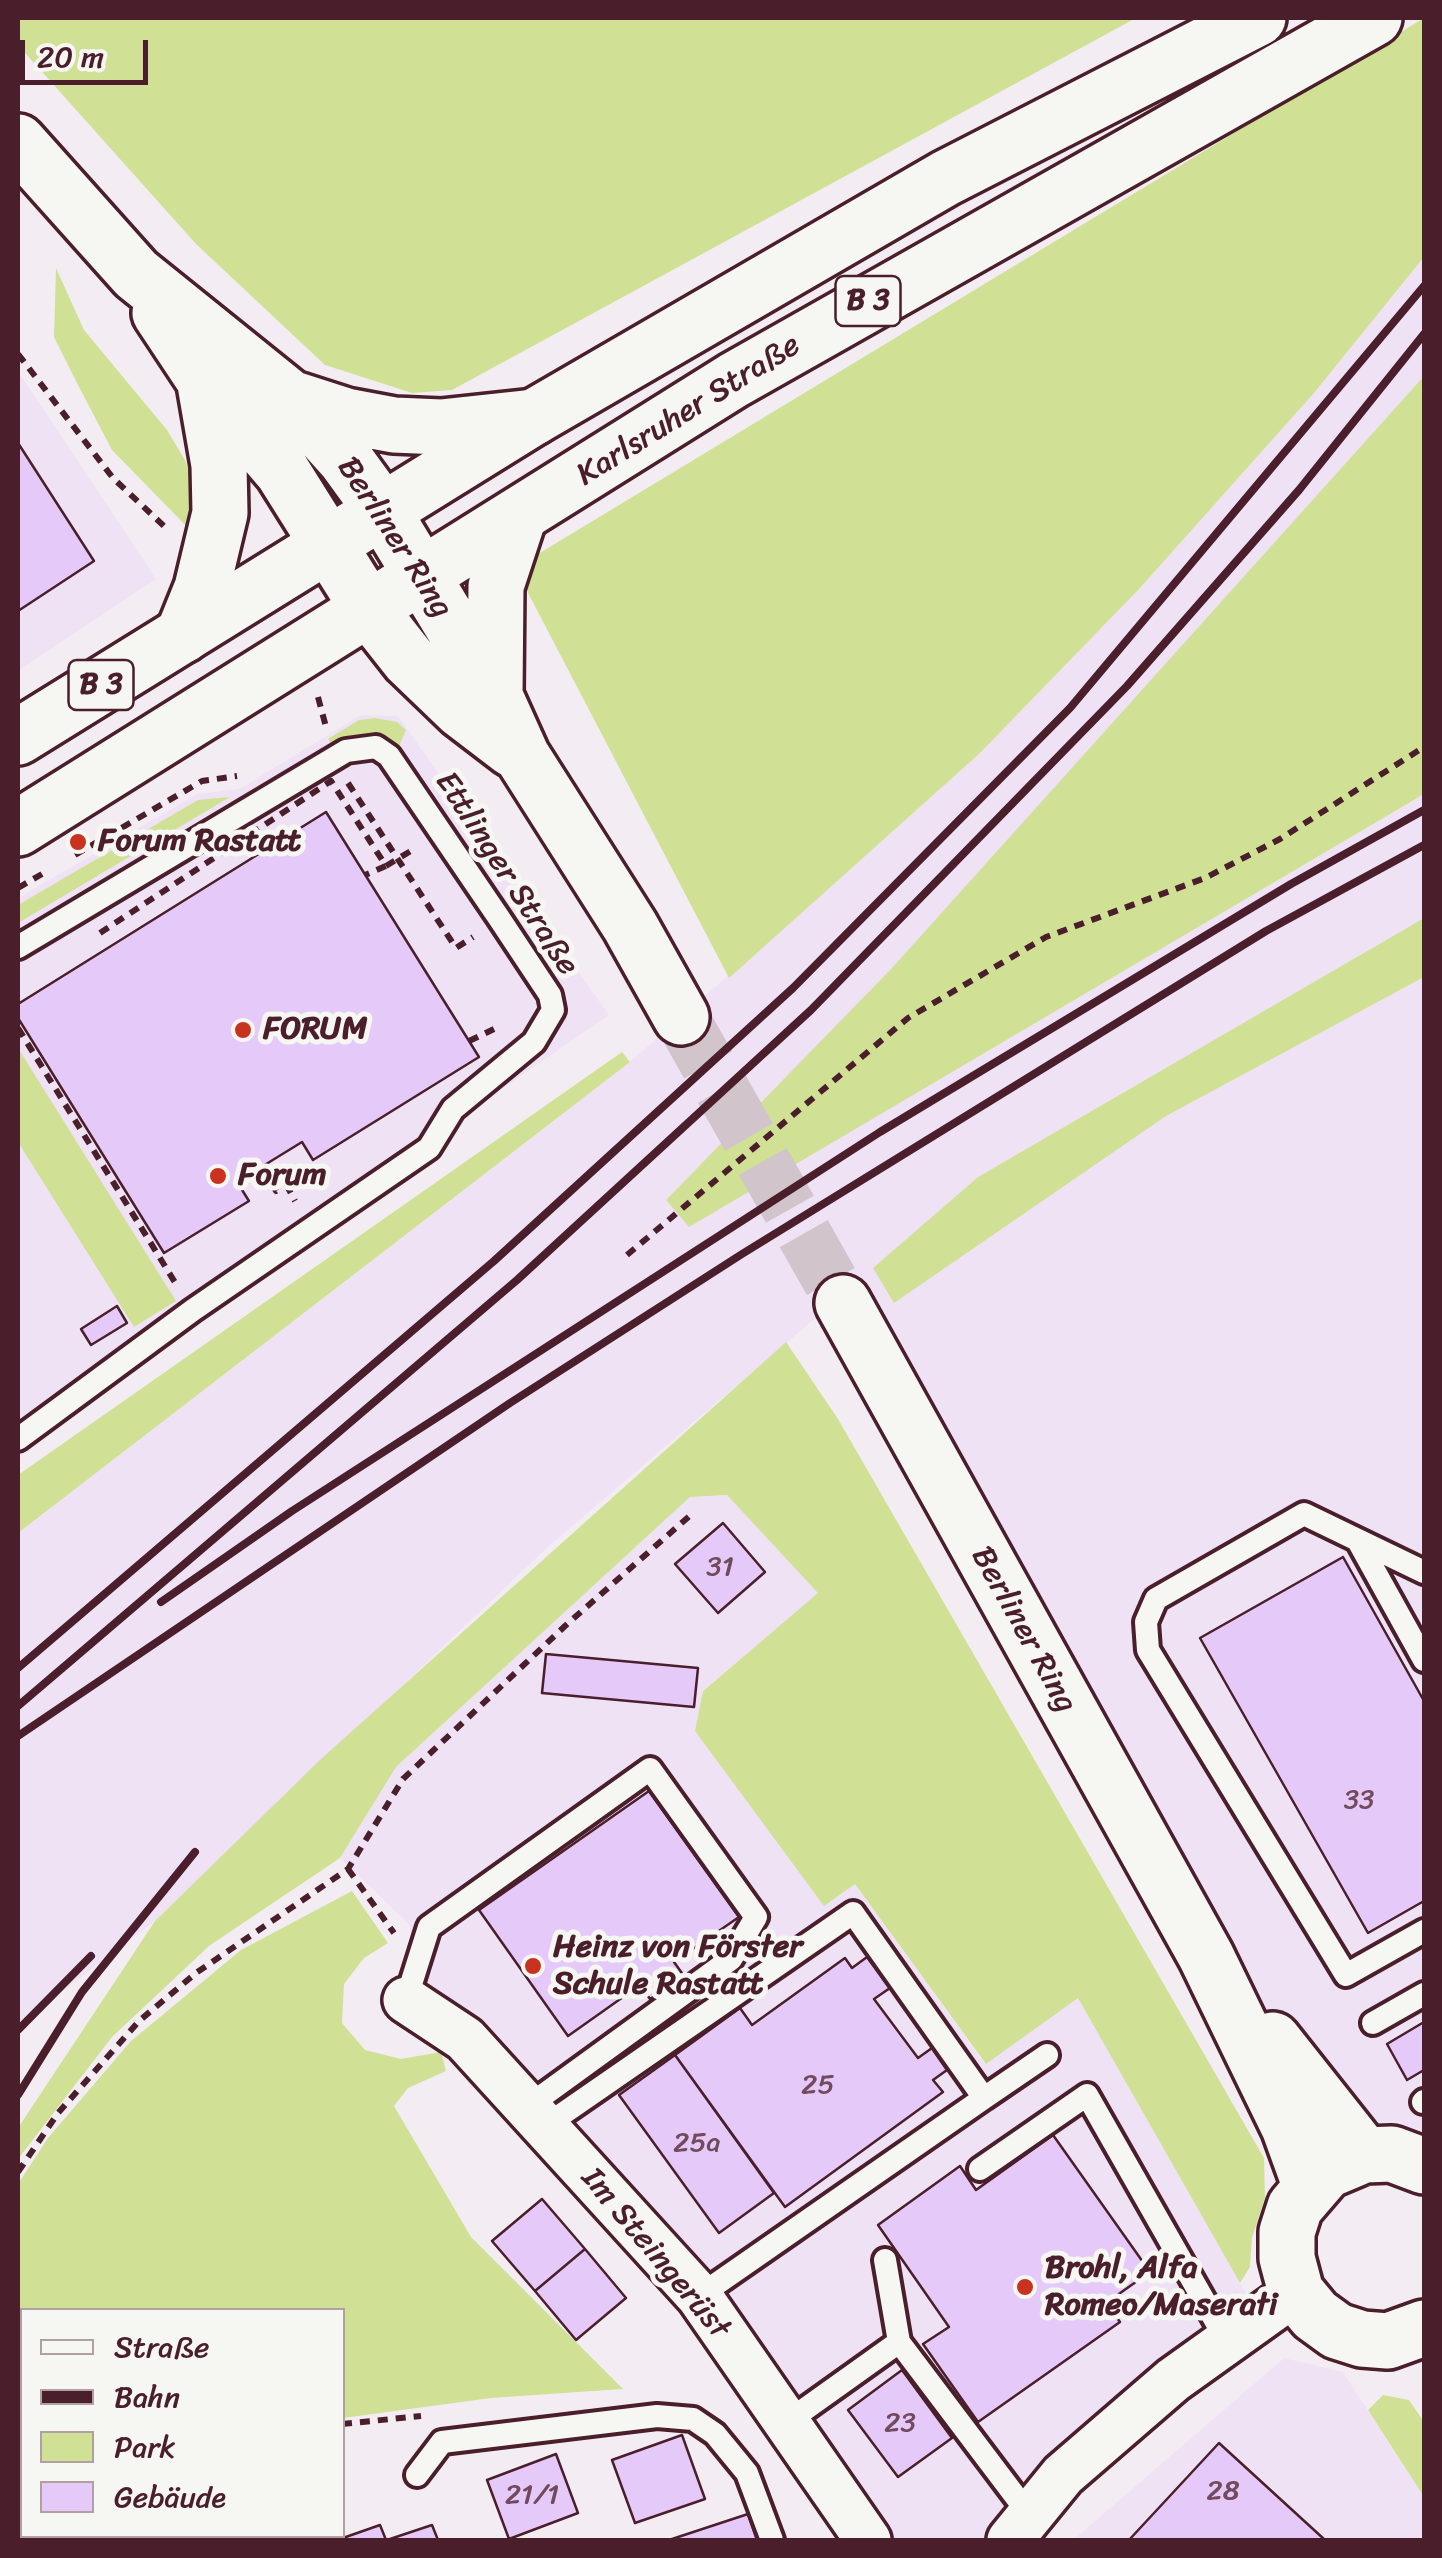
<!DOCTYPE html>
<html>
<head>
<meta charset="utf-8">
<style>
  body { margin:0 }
  #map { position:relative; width:1442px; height:2558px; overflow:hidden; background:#f3edf3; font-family:Sriracha,sans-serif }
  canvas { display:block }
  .frame { position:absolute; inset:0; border:20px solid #4a1f2b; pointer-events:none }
  .legend { position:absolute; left:20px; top:2308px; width:325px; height:230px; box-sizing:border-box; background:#f6f6f2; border:2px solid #b1a0a2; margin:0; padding:12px 18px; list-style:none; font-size:30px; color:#4a1f2b }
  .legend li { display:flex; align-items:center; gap:20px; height:50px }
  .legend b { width:50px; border:2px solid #b1a0a2 }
  .scale { position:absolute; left:20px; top:40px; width:128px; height:45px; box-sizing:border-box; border:5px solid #4a1f2b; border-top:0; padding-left:12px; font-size:30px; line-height:35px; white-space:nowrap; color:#4a1f2b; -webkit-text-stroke:8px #f6f6f2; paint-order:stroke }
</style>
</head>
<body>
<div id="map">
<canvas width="1442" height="2558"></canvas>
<div class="frame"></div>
<ul class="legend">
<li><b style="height:12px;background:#f6f6f2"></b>Straße</li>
<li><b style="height:12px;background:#4a1f2b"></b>Bahn</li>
<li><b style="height:28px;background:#d0e195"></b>Park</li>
<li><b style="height:28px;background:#e5caf9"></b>Gebäude</li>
</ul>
<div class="scale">20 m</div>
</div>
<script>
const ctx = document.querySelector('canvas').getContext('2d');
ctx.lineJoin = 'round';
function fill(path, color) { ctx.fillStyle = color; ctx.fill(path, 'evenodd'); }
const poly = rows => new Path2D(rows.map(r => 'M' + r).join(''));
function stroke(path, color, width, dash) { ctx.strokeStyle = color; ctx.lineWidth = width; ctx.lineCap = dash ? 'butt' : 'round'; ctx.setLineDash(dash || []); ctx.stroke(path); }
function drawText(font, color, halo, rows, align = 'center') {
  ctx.font = font + ' Sriracha,sans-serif'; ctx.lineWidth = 10; ctx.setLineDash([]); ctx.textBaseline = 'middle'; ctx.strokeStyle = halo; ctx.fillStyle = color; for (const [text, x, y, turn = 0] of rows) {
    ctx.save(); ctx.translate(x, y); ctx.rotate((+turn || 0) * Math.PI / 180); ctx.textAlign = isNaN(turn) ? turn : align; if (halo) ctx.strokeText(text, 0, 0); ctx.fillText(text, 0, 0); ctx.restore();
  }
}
fill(poly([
  [1424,257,1424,376,892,969,666,1200,689,1226,1424,794,1424,918,978,1177,874,1268,1424,977,1424,2172,1363,2157,1216,1948,846,1292,550,1545,155,1921,18,2025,18,1533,630,1062,980,753,1140,588,1314,393],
  [18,371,156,579,18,671],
  [361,715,398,716,609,1015,18,1424,18,898,197,794,239,789],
  [727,1495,819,1593,703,1690,824,1905,855,1884,985,2064,1078,1997,1248,2297,1172,2379,1003,2540,883,2540,424,1990,409,1924,340,1858,396,1767,690,1497],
  [1284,2358,1343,2372,1424,2497,1424,2540,1073,2540]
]), '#efe2f5');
fill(poly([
  [18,18,1136,18,452,390,412,393,325,365,196,244,18,45],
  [1424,18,1424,257,1314,393,1140,588,980,753,729,978,515,568],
  [56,268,84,330,167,430,185,460,197,492,192,532,112,450,78,385,54,337],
  [1424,376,1424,794,689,1227,666,1200,892,968],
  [375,718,397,722,406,730,396,753,335,749,328,739,359,720],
  [230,797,18,923,18,905,198,800],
  [1424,918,1424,977,1166,1116,894,1303,873,1268,978,1177],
  [18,1048,176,1301,134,1327,18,1142],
  [622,1052,630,1062,18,1533,18,1475],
  [786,1342,838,1419,1264,2158,1265,2197,1252,2238,1250,2267,1240,2283,1078,1998,986,2064,855,1884,824,1906,695,1731,703,1691,818,1593,727,1495,690,1497,396,1767,340,1858,209,1946,112,2037,18,2159,18,2128,155,1921,321,1759],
  [352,1891,388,1943,364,1958,344,1984,342,2023,365,2050,401,2059,441,2052,446,2071,408,2088,394,2106,471,2237,623,2389,491,2398,343,2418,342,2310,22,2310,22,2536,136,2536,136,2540,18,2540,18,2184,48,2138,131,2041,241,1950],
  [1383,2395,1409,2400,1424,2422,1424,2497,1368,2410]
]), '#d0e195');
const building = poly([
  [18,443,94,561,18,611,18,443],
  [326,812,479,1057,313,1160,302,1142,237,1182,249,1201,164,1253,18,1018,18,1004,326,812],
  [117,1306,127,1323,91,1345,81,1329,117,1306],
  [723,1523,765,1572,718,1613,675,1564,723,1523],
  [1343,1557,1424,1701,1424,1901,1368,1933,1200,1638,1343,1557],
  [546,1654,698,1668,694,1707,542,1693,546,1654],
  [649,1791,739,1917,674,1962,684,1976,650,1999,640,1985,568,2036,479,1910,649,1791],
  [867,1957,890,1988,874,1999,918,2058,932,2048,947,2070,933,2080,943,2092,785,2207,675,2055,740,2008,752,2025,845,1958,852,1968,867,1957],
  [1424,2022,1424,2070,1407,2080,1387,2044,1424,2022],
  [675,2055,774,2193,719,2233,619,2095,675,2055],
  [1053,2135,1150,2272,1106,2303,1120,2322,978,2422,923,2344,949,2327,878,2225,960,2166,976,2190,1053,2135],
  [542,2199,585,2249,535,2291,492,2241,542,2199],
  [585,2249,626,2298,576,2340,535,2291,585,2249],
  [902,2370,952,2438,898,2477,848,2410,902,2370],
  [682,2435,705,2499,635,2523,612,2460,682,2435],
  [1219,2443,1325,2540,1129,2540,1219,2443],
  [556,2454,578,2513,509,2539,487,2480,556,2454],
  [748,2514,757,2540,669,2540,748,2514],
  [380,2525,386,2540,344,2540,343,2538,380,2525],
  [432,2525,438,2540,387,2540,432,2525]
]);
fill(building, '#e5caf9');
stroke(building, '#4a1f2b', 2.5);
stroke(poly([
  [681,1017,843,1303]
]), '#d1c4cb', 55, [55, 28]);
const lane = poly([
  [18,947,346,751,376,747,389,756,499,918,550,995,553,1010,534,1042,453,1109,429,1148,193,1310,18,1439],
  [1358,1541,1424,1660],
  [1424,1572,1304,1514,1156,1599,1146,1622,1148,1650,1346,1975,1424,1931],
  [406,2000,429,1927,650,1769,756,1917,731,1959,527,2107],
  [1373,2023,1424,1994],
  [984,2098,1047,2055],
  [1423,2102,1424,2101],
  [545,2126,853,1913,984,2098,699,2296],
  [980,2169,1087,2095,1227,2341],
  [885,2260,899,2342],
  [787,2422,899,2342,1028,2513],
  [417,2475,442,2442,657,2416,693,2419,715,2434,747,2473,772,2540]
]);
const street = poly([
  [406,2000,465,2039,699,2296,868,2540],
  [1010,2540,1063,2475,1173,2380,1296,2292]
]);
const secondary = poly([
  [18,142,136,274,290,398,345,459,382,510,495,696,522,756,630,926,681,1017],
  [160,313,205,381,282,471,368,608,409,660,461,710,512,749],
  [290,398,346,416,394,425,441,427,534,417],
  [183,635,202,588,220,513,219,465,205,384],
  [495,696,496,586,519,516],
  [843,1303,1206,1956,1289,2127,1310,2185],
  [1273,2040,1364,2155],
  [1424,2166,1392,2154,1364,2155,1326,2171,1295,2207,1287,2232,1287,2258,1296,2292,1315,2315,1337,2331,1362,2339,1388,2341,1424,2328]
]);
const primary = poly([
  [18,737,534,417,946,178,1258,18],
  [18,828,734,380,1374,18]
]);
stroke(lane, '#4a1f2b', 30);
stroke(street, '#4a1f2b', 52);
stroke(secondary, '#4a1f2b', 62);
stroke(primary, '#4a1f2b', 62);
stroke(poly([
  [18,354,113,478,166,528],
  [318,697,326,727],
  [348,783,456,948,473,937],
  [75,855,202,781,237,776],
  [386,866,414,849],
  [18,888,42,874],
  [18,1028,176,1284],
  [469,1041,494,1029],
  [264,1166,276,1191,306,1169],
  [286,1184,295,1201],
  [627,1255,908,1018,1046,937,1205,878,1280,839,1424,747],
  [348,1869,394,1933],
  [18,2172,58,2113,139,2021,196,1973,348,1869,403,1779,565,1626,694,1512],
  [342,2424,421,2416],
  [18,2450,22,2453],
  [62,2540,62,2536]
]), '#4a1f2b', 6, [10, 8]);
stroke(lane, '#f6f6f2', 22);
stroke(street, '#f6f6f2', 45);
stroke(secondary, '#f6f6f2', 55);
stroke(primary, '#f6f6f2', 55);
stroke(poly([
  [161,1602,292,1511,880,1132,1291,884,1424,810],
  [18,1668,494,1261,793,988,1070,708,1424,286],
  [18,1706,517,1280,811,1010,1127,686,1299,490,1424,334],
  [18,1736,510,1403,742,1254,1266,931,1424,845],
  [18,2030,91,1956],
  [18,2095,82,1992,195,1852]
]), '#4a1f2b', 8);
stroke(poly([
  [100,933,331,781,386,866,365,875]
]), '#4a1f2b', 6, [10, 8]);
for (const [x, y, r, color] of [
  [78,842,10,"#c8321e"],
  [243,1030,10,"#c8321e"],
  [218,1176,10,"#c8321e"],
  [533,1966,10,"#c8321e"],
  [1025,2287,10,"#c8321e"]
]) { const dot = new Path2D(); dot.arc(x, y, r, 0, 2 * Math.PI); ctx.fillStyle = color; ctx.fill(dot); stroke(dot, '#f6f6f2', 4); }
drawText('28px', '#714a5e', null, [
  ["31",720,1568],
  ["33",1359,1801],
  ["25",818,2086],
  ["25a",697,2144],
  ["23",900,2424],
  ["28",1223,2492],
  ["21/1",532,2496]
]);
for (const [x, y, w] of [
  [868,301,65],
  [101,685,65]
]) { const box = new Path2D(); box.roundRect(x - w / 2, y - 25, w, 50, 8); ctx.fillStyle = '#f6f6f2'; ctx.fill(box); stroke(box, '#4a1f2b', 2.5); }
drawText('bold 30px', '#4a1f2b', null, [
  ["B 3",868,301],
  ["B 3",101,685]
]);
drawText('32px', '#4a1f2b', '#f6f6f2', [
  ["Karlsruher Straße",689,411,-32],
  ["Berliner Ring",394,538,57],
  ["Ettlinger Straße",506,874,57],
  ["Berliner Ring",1023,1630,61],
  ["Im Steingerüst",655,2254,50]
]);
drawText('bold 32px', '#4a1f2b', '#f6f6f2', [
  ["Forum Rastatt",98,842],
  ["FORUM",263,1030],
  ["Forum",238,1176],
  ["Heinz von Förster",553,1948],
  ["Schule Rastatt",553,1985],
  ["Brohl, Alfa",1045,2269],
  ["Romeo/Maserati",1045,2306]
], 'left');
</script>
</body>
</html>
